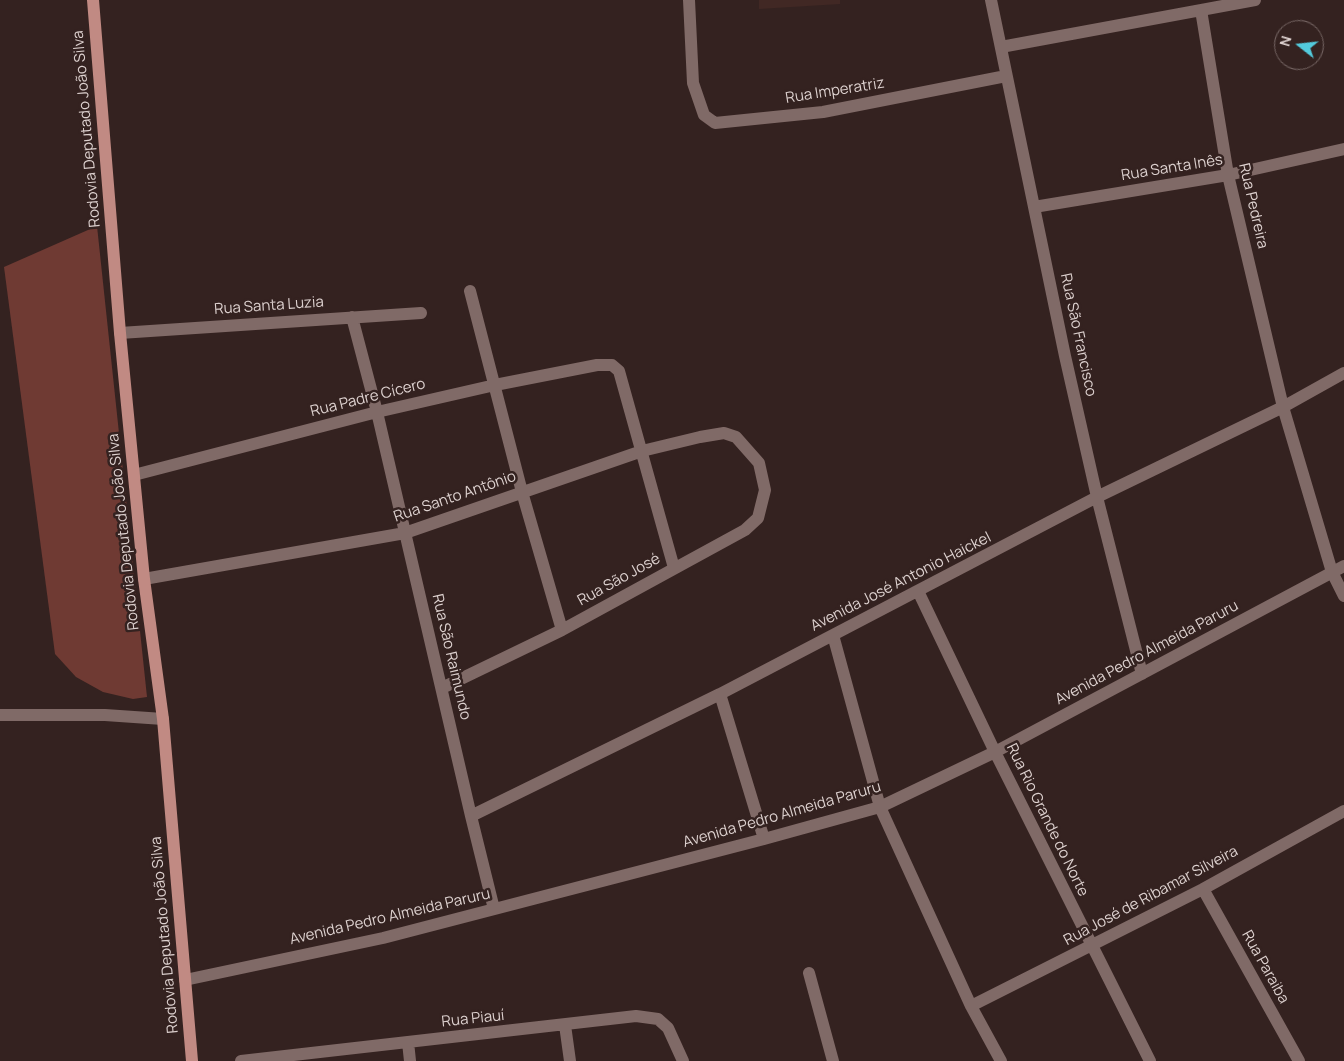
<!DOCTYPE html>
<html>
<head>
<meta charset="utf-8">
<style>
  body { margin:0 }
  #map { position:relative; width:1344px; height:1061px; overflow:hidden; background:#342220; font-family:Manrope,sans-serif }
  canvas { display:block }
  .north { position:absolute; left:1274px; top:20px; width:50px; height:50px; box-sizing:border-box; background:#342220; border:1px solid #786866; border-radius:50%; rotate:286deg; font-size:14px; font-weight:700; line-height:20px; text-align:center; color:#ddd1cf }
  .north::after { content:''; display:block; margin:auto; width:18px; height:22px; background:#53cadc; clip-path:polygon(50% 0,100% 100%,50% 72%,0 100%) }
</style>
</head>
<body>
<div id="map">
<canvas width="1344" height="1061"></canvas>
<div class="north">N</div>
</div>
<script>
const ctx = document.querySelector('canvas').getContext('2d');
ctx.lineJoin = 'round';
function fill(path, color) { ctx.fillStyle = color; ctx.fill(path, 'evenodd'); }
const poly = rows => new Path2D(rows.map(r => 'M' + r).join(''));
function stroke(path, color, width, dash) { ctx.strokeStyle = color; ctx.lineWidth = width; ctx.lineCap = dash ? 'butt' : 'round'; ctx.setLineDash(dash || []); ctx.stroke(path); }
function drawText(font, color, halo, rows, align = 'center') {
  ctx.font = font + ' Manrope,sans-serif'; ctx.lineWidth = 5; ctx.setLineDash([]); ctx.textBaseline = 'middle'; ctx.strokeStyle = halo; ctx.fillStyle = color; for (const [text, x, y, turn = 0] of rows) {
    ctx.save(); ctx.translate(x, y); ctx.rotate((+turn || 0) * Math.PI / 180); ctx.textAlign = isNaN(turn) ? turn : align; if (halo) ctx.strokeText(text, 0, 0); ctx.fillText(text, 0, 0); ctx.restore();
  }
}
fill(poly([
  [759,0,840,0,840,4,759,9]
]), '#412824');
fill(poly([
  [97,226,147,697,133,699,103,692,76,677,55,654,4,267]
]), '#6f3a33');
stroke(poly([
  [689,0,693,83,704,115,715,123,823,112,1006,76],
  [991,0,1065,356,1097,497,1142,674],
  [1201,10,1228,175,1283,407,1332,572,1344,596],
  [1001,47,1255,0],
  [1034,207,1228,175,1344,149],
  [470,291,522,492,562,630],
  [352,317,377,412,471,816,494,909],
  [120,333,421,313],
  [134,475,377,412,495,385,597,365,612,365,619,371,674,568],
  [144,579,405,533,642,451,700,437,724,433,736,437,759,463,765,490,758,518,745,530,562,630,442,688],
  [918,591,995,752,1150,1061],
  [833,635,880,807,971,1006,1001,1061],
  [720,694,764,839],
  [0,715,105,715,163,719],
  [471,816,720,694,1097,497,1283,407,1344,373],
  [1203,889,1299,1061],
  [809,973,833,1061],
  [185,980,383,938,764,839,880,807,995,752,1344,566],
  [971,1006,1203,889,1344,811],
  [565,1025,570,1061],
  [408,1042,410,1061],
  [241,1061,636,1016,658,1019,668,1028,683,1061]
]), '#806a67', 12);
stroke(poly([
  [93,0,120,333,144,579,163,719,192,1061]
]), '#c18a83', 12);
drawText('15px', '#ddd1cf', '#342220', [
  ["Rua Imperatriz",835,91,-9],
  ["Rodovia Deputado João Silva",87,129,-95],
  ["Rua Santa Inês",1172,168,-9],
  ["Rua Pedreira",1253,206,77],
  ["Rua Santa Luzia",269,306,-4],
  ["Rua São Francisco",1078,335,78],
  ["Rua Padre Cícero",368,398,-14],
  ["Rua Santo Antônio",455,497,-19],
  ["Rodovia Deputado João Silva",124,532,-96],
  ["Rua São José",619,580,-29],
  ["Avenida José Antonio Haickel",901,582,-27],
  ["Avenida Pedro Almeida Paruru",1147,653,-28],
  ["Rua São Raimundo",451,657,77],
  ["Avenida Pedro Almeida Paruru",782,815,-16],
  ["Rua Rio Grande do Norte",1047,820,64],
  ["Rua José de Ribamar Silveira",1151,896,-28],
  ["Avenida Pedro Almeida Paruru",390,917,-13],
  ["Rodovia Deputado João Silva",165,935,-95],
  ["Rua Paraiba",1265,967,61],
  ["Rua Piauí",473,1019,-6]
]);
</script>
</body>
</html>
